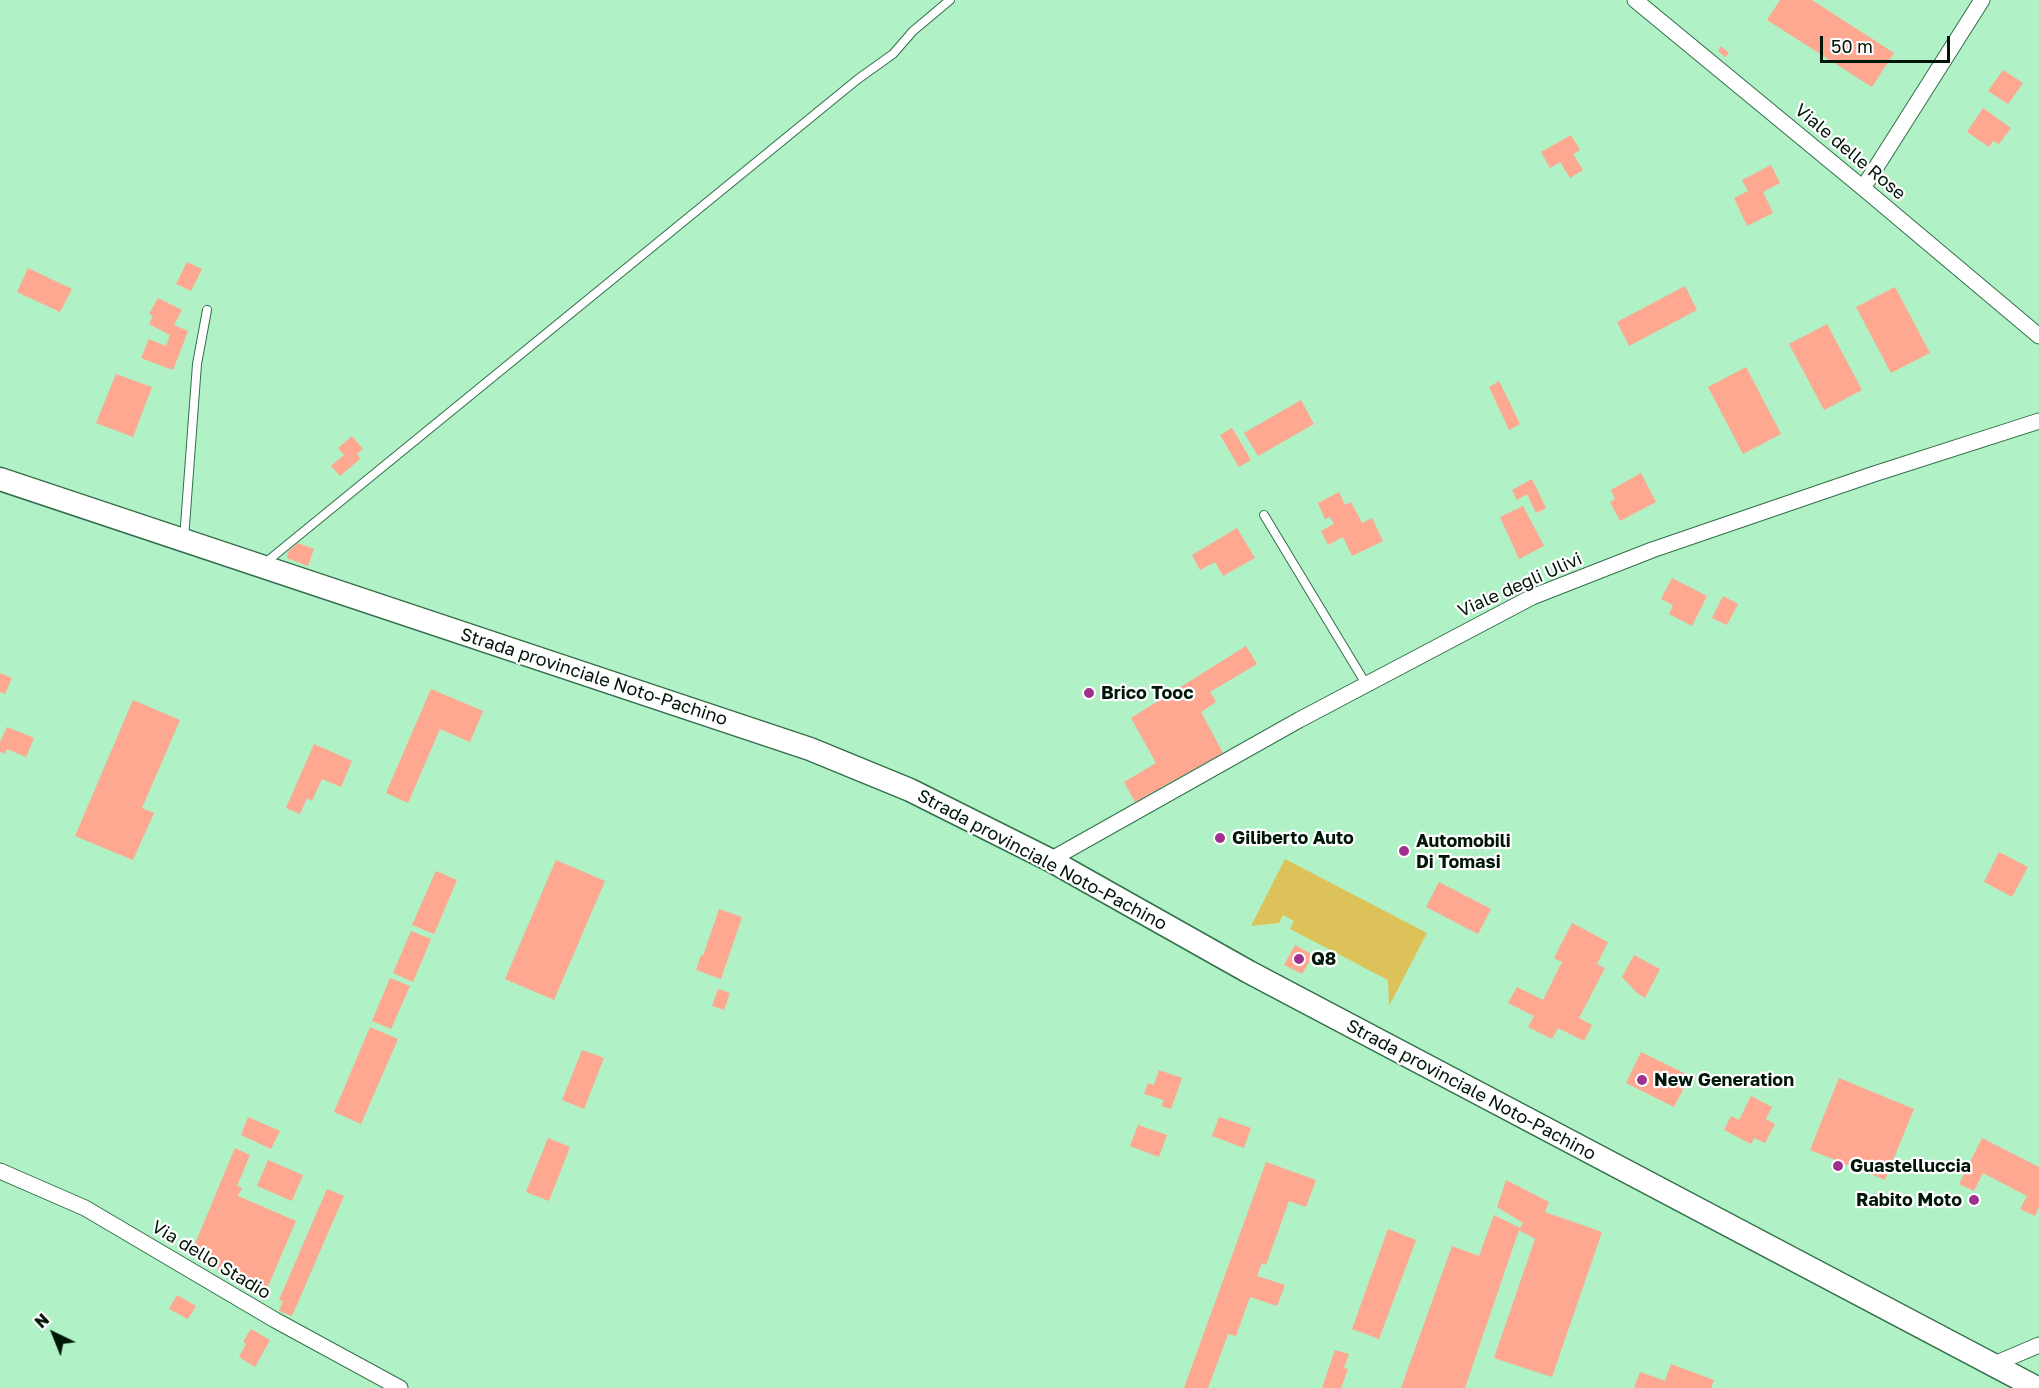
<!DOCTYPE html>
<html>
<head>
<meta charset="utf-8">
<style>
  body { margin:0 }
  #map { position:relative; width:2039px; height:1388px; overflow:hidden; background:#b0f1c5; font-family:"Golos Text",sans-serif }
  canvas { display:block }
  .north { position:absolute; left:24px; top:1304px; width:60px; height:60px; -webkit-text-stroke:4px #fff; paint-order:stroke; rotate:317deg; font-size:16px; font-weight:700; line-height:24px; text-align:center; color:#001608 }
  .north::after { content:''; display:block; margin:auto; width:21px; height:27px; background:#001608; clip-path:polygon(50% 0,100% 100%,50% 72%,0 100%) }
  .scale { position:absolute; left:1820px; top:36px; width:130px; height:27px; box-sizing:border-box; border:3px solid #001608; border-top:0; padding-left:8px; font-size:18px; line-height:21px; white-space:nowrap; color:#001608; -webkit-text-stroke:4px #fff; paint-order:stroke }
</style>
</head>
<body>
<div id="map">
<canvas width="2039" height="1388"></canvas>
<div class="north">N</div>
<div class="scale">50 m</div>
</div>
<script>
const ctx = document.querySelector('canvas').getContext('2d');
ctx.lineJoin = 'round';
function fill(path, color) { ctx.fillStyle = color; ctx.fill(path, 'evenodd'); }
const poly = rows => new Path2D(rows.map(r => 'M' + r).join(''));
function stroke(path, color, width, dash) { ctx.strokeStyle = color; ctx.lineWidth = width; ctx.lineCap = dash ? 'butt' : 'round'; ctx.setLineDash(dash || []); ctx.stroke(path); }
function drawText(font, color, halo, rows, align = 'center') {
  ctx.font = font + ' "Golos Text",sans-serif'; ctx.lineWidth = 4.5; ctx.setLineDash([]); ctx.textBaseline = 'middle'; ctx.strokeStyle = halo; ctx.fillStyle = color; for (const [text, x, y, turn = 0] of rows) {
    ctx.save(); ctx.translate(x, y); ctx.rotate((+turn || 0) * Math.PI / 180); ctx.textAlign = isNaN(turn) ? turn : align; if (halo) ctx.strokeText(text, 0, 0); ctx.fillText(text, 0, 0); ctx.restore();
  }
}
fill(poly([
  [1285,859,1427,933,1389,1006,1388,980,1290,929,1294,921,1283,915,1279,923,1251,926]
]), '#ddc25a');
fill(poly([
  [1780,0,1812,0,1894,53,1872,87,1767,20],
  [1721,46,1729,53,1725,57,1718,51],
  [2003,70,2023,83,2008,104,1988,91],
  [1983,108,2011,128,1999,144,1993,141,1989,147,1967,132],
  [1571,135,1580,150,1573,154,1583,170,1570,178,1560,162,1550,168,1541,152],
  [1771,165,1780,183,1763,192,1773,213,1747,226,1734,198,1748,191,1742,180],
  [187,262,202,269,191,291,176,284],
  [28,268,72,289,60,312,17,292],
  [1685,286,1697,310,1629,346,1617,322],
  [1895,287,1930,353,1891,373,1856,307],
  [158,298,182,310,174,325,188,331,173,370,141,358,149,339,166,346,170,335,149,324,153,316,149,314],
  [1827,324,1862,390,1824,410,1789,344],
  [1746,367,1781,434,1743,454,1708,387],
  [116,374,152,387,133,437,96,423],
  [1499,381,1520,424,1509,430,1489,387],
  [1301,400,1314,424,1258,456,1244,433],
  [1232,428,1251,460,1239,467,1220,435],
  [352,436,363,449,357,454,360,459,340,476,331,466,344,455,338,448],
  [1641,473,1656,502,1620,521,1610,502,1615,499,1611,490],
  [1532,479,1546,508,1536,513,1527,494,1517,500,1512,490],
  [1339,492,1345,505,1351,502,1362,523,1372,518,1383,541,1352,556,1343,537,1328,545,1321,531,1334,524,1330,517,1325,519,1318,503],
  [1523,506,1544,546,1519,559,1500,517],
  [1237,528,1255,558,1223,576,1215,562,1200,570,1192,555],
  [298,543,314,549,308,566,287,558,288,552],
  [1672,578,1707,596,1692,626,1669,614,1673,605,1661,599],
  [1723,596,1738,604,1727,625,1712,618],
  [1246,646,1257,664,1210,692,1216,702,1201,712,1223,753,1135,802,1124,782,1156,763,1131,718],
  [0,673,12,678,5,694,0,692],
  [431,689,483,711,470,742,440,729,408,803,386,793],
  [133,700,180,720,142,808,154,813,133,860,75,836],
  [7,727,34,738,26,757,7,749,5,754,0,752,0,742],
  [314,744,352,761,341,787,322,779,312,801,307,798,300,814,286,808],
  [1999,852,2028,867,2012,897,1984,882],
  [556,860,605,881,554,1000,505,979],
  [436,871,457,880,434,934,412,925],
  [1439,882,1491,909,1478,934,1426,907],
  [719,909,742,917,721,979,696,970,701,955,703,956],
  [1572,923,1608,942,1597,964,1605,968,1579,1018,1592,1025,1584,1041,1558,1028,1552,1039,1528,1027,1534,1016,1508,1003,1517,987,1543,1000,1562,962,1554,958],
  [411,931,431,939,413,982,393,973],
  [1295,945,1313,955,1302,974,1284,965],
  [1634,955,1660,969,1645,998,1637,993,1622,977],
  [390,978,410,986,391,1029,372,1021],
  [718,989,730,993,724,1010,712,1006],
  [370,1027,398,1039,361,1124,334,1112],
  [582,1050,604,1058,584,1109,562,1100],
  [1641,1052,1690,1076,1674,1107,1626,1083],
  [1159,1070,1182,1078,1171,1109,1161,1106,1164,1100,1144,1094,1148,1083,1154,1085],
  [1839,1078,1914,1109,1885,1180,1810,1150],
  [1751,1096,1772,1107,1766,1119,1775,1124,1765,1143,1754,1138,1751,1144,1724,1130,1731,1116,1739,1120],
  [248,1117,280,1131,271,1149,241,1135],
  [1219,1117,1251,1128,1244,1148,1212,1136],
  [1138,1125,1167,1135,1159,1157,1130,1146],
  [548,1138,570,1147,549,1201,526,1192],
  [1982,1138,2039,1167,2039,1207,2035,1216,2020,1209,2027,1196,1983,1173,1974,1191,1959,1184],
  [235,1148,250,1155,237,1186,242,1188,238,1196,296,1221,266,1291,217,1270,218,1267,192,1251],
  [268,1160,303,1175,292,1201,257,1186],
  [1266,1162,1316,1180,1306,1207,1289,1201,1266,1265,1262,1263,1257,1276,1285,1285,1277,1306,1250,1297,1236,1336,1228,1334,1208,1388,1184,1388],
  [1506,1180,1549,1202,1545,1212,1602,1232,1552,1377,1494,1358,1535,1239,1519,1230,1465,1388,1401,1388,1452,1246,1479,1256,1494,1215,1520,1228,1523,1223,1497,1207],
  [327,1189,344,1196,292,1316,279,1311,283,1301,279,1300],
  [1388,1229,1416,1240,1379,1339,1352,1329],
  [177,1295,196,1306,188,1319,169,1309],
  [251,1329,270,1340,255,1367,239,1357,246,1344,243,1342],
  [1335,1350,1349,1354,1344,1368,1348,1369,1341,1388,1322,1388],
  [1671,1364,1714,1380,1711,1388,1634,1388,1640,1372,1665,1381]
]), '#fea791');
const lane = poly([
  [1264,515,1366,684],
  [184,539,197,364,207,310],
  [265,563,858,79,893,54,913,31,950,0]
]);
const street = poly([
  [1635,0,1863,188,2039,336],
  [1863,188,1982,0],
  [1050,860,1299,720,1532,597,1652,550,1874,474,2039,421],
  [0,1171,85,1208,275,1320,400,1388],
  [1992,1365,2039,1345]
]);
const secondary = poly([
  [0,479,810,749,910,790,1050,860,1249,972,2037,1388]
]);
stroke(lane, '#326f4a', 10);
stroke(street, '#326f4a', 17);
stroke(secondary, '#326f4a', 25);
stroke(lane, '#fff', 8);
stroke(street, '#fff', 15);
stroke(secondary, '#fff', 22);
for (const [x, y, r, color] of [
  [1089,693,6,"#a0308e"],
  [1220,838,6,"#a0308e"],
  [1404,851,6,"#a0308e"],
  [1299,959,6,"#a0308e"],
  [1642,1080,6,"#a0308e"],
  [1838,1166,6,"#a0308e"],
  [1974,1200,6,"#a0308e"]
]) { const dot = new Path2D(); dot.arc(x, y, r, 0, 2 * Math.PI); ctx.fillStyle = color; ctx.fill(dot); stroke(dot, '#fff', 2); }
drawText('18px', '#001608', '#fff', [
  ["Viale delle Rose",1850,152,40],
  ["Viale degli Ulivi",1520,585,-24],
  ["Strada provinciale Noto-Pachino",594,677,18],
  ["Strada provinciale Noto-Pachino",1042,860,28],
  ["Strada provinciale Noto-Pachino",1471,1090,28],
  ["Via dello Stadio",211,1260,31]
]);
drawText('bold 18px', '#001608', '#fff', [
  ["Brico Tooc",1101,693],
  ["Giliberto Auto",1232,838],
  ["Automobili",1416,841],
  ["Di Tomasi",1416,862],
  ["Q8",1311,959],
  ["New Generation",1654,1080],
  ["Guastelluccia",1850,1166],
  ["Rabito Moto",1962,1200,"right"]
], 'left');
</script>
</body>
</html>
